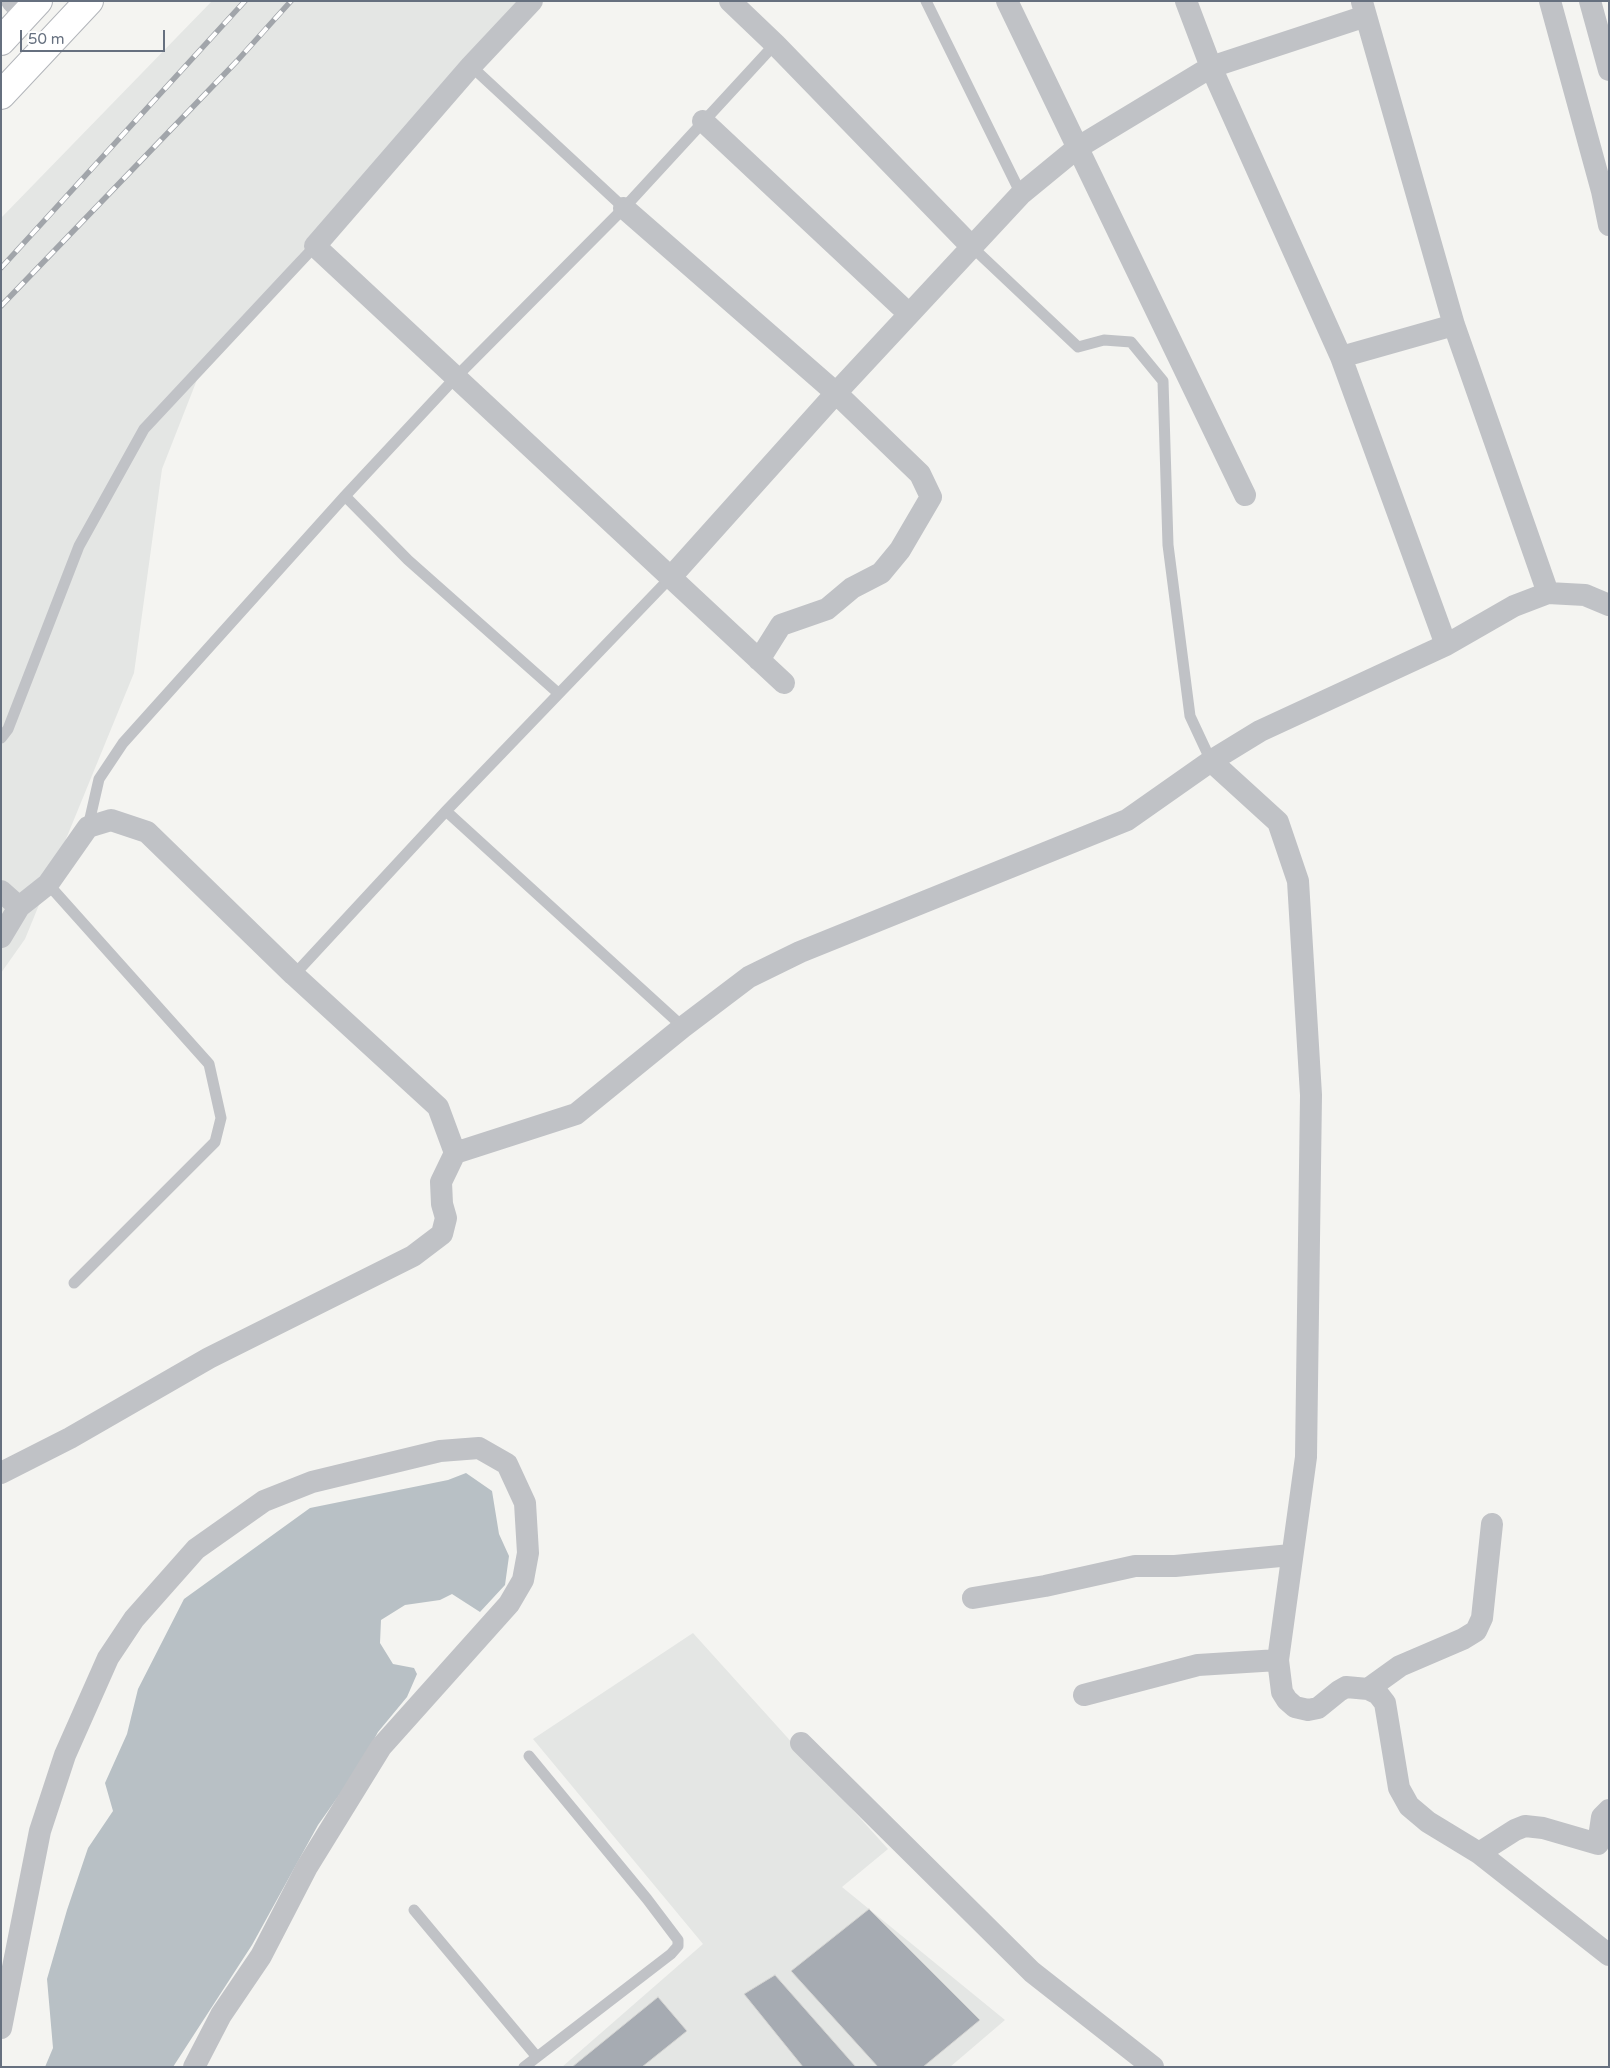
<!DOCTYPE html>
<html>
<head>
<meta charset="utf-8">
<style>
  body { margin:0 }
  #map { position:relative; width:1610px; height:2068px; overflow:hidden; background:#f4f4f1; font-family:"Varela Round",sans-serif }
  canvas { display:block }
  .frame { position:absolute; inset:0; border:2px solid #66707f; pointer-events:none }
  .scale { position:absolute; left:20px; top:30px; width:145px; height:22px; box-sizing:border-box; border:2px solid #66707f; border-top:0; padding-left:6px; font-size:15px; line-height:18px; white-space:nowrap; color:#66707f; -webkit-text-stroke:4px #fff; paint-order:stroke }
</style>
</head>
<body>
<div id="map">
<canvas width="1610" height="2068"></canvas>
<div class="frame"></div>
<div class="scale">50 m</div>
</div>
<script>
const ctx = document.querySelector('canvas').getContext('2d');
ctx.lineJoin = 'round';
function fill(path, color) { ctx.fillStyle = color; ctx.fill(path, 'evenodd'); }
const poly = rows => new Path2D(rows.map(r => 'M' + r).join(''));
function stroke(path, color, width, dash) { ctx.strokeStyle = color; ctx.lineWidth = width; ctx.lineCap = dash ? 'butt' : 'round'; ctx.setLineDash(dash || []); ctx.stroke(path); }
fill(poly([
  [212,1,519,1,202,367,162,469,134,673,25,939,1,973,1,218],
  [693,1633,888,1849,842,1887,1005,2020,950,2067,562,2067,703,1944,533,1739]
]), '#e4e6e4');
fill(poly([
  [466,1473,492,1491,499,1534,509,1556,505,1585,480,1612,452,1594,440,1600,405,1605,381,1620,380,1643,393,1664,414,1668,417,1674,407,1697,378,1732,359,1767,318,1825,252,1945,173,2067,45,2067,53,2048,47,1979,67,1910,88,1848,113,1811,105,1783,127,1734,138,1689,184,1599,310,1508,448,1480]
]), '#b8c0c5');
const building = poly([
  [869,1909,980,2020,923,2067,878,2067,791,1971,869,1909],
  [775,1975,856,2067,803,2067,744,1994,775,1975],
  [658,1997,687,2031,642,2067,572,2067,658,1997]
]);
fill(building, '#a6abb2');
stroke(building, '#d5d5d3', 1);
const secondary = poly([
  [1,41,38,1],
  [1,95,89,1]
]);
stroke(secondary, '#b2b5ba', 30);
stroke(poly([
  [926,1,1021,194],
  [471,66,624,208],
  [971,246,1078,347,1104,340,1131,342,1163,381,1168,545,1190,716,1211,761],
  [345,496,408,560,558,693],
  [1,738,8,729,79,546,144,429,315,246],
  [446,811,683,1027],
  [88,827,99,779,123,743,345,496,456,377,624,208,775,44],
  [48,884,209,1064,221,1118,215,1142,74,1283],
  [294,975,446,811,670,578],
  [414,1910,537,2057],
  [524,2067,671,1954,678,1946,678,1940,647,1899,529,1756]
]), '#c0c2c6', 11);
stroke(poly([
  [12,1,25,15],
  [532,1,471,66,315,246,784,683],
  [730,1,775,44,971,246],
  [1007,1,1245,495],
  [1186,1,1211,67,1341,357,1446,645],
  [1550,1,1602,191,1609,225],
  [1590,1,1609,70],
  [1362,2,1454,325,1548,593],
  [703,121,909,314],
  [624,208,836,393,920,474,931,497,900,550,881,573,852,588,827,609,781,625,759,660],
  [1341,357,1454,325],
  [670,578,836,393,1021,194,1077,148,1211,67,1366,16],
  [1609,605,1585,595,1548,593,1514,606,1446,645,1260,731,1211,761,1278,822,1298,881,1311,1095,1306,1457,1278,1660,1282,1692,1287,1700,1295,1707,1308,1710,1318,1708,1339,1691,1346,1687,1368,1689,1378,1694,1385,1703,1399,1788,1409,1806,1428,1822,1479,1853,1609,1955],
  [1,891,19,907,48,884,88,827,111,820,147,832,294,975,438,1107,455,1153,576,1114,683,1027,749,977,800,952,1127,820,1211,761],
  [1,937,19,907],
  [1,1473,70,1438,209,1358,413,1256,442,1234,446,1218,442,1204,441,1182,455,1153],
  [973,1598,1045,1586,1135,1566,1175,1566,1291,1555],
  [1368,1689,1400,1666,1463,1639,1476,1631,1482,1618,1492,1524],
  [1084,1695,1198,1665,1278,1660],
  [801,1743,1032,1972,1153,2067],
  [1479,1853,1515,1830,1525,1826,1543,1828,1598,1844,1602,1817,1609,1810],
  [1,2028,40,1831,65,1755,108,1658,134,1619,196,1549,264,1501,312,1482,440,1451,479,1448,507,1464,525,1503,528,1553,523,1580,509,1604,381,1747,307,1867,261,1956,221,2015,194,2067]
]), '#c0c2c6', 22);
stroke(secondary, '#fff', 28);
const rail = poly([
  [1,268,245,1],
  [1,306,237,61,291,1]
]);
stroke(rail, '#a1a5aa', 5.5);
stroke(rail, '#fff', 4, [11]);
</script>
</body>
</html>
